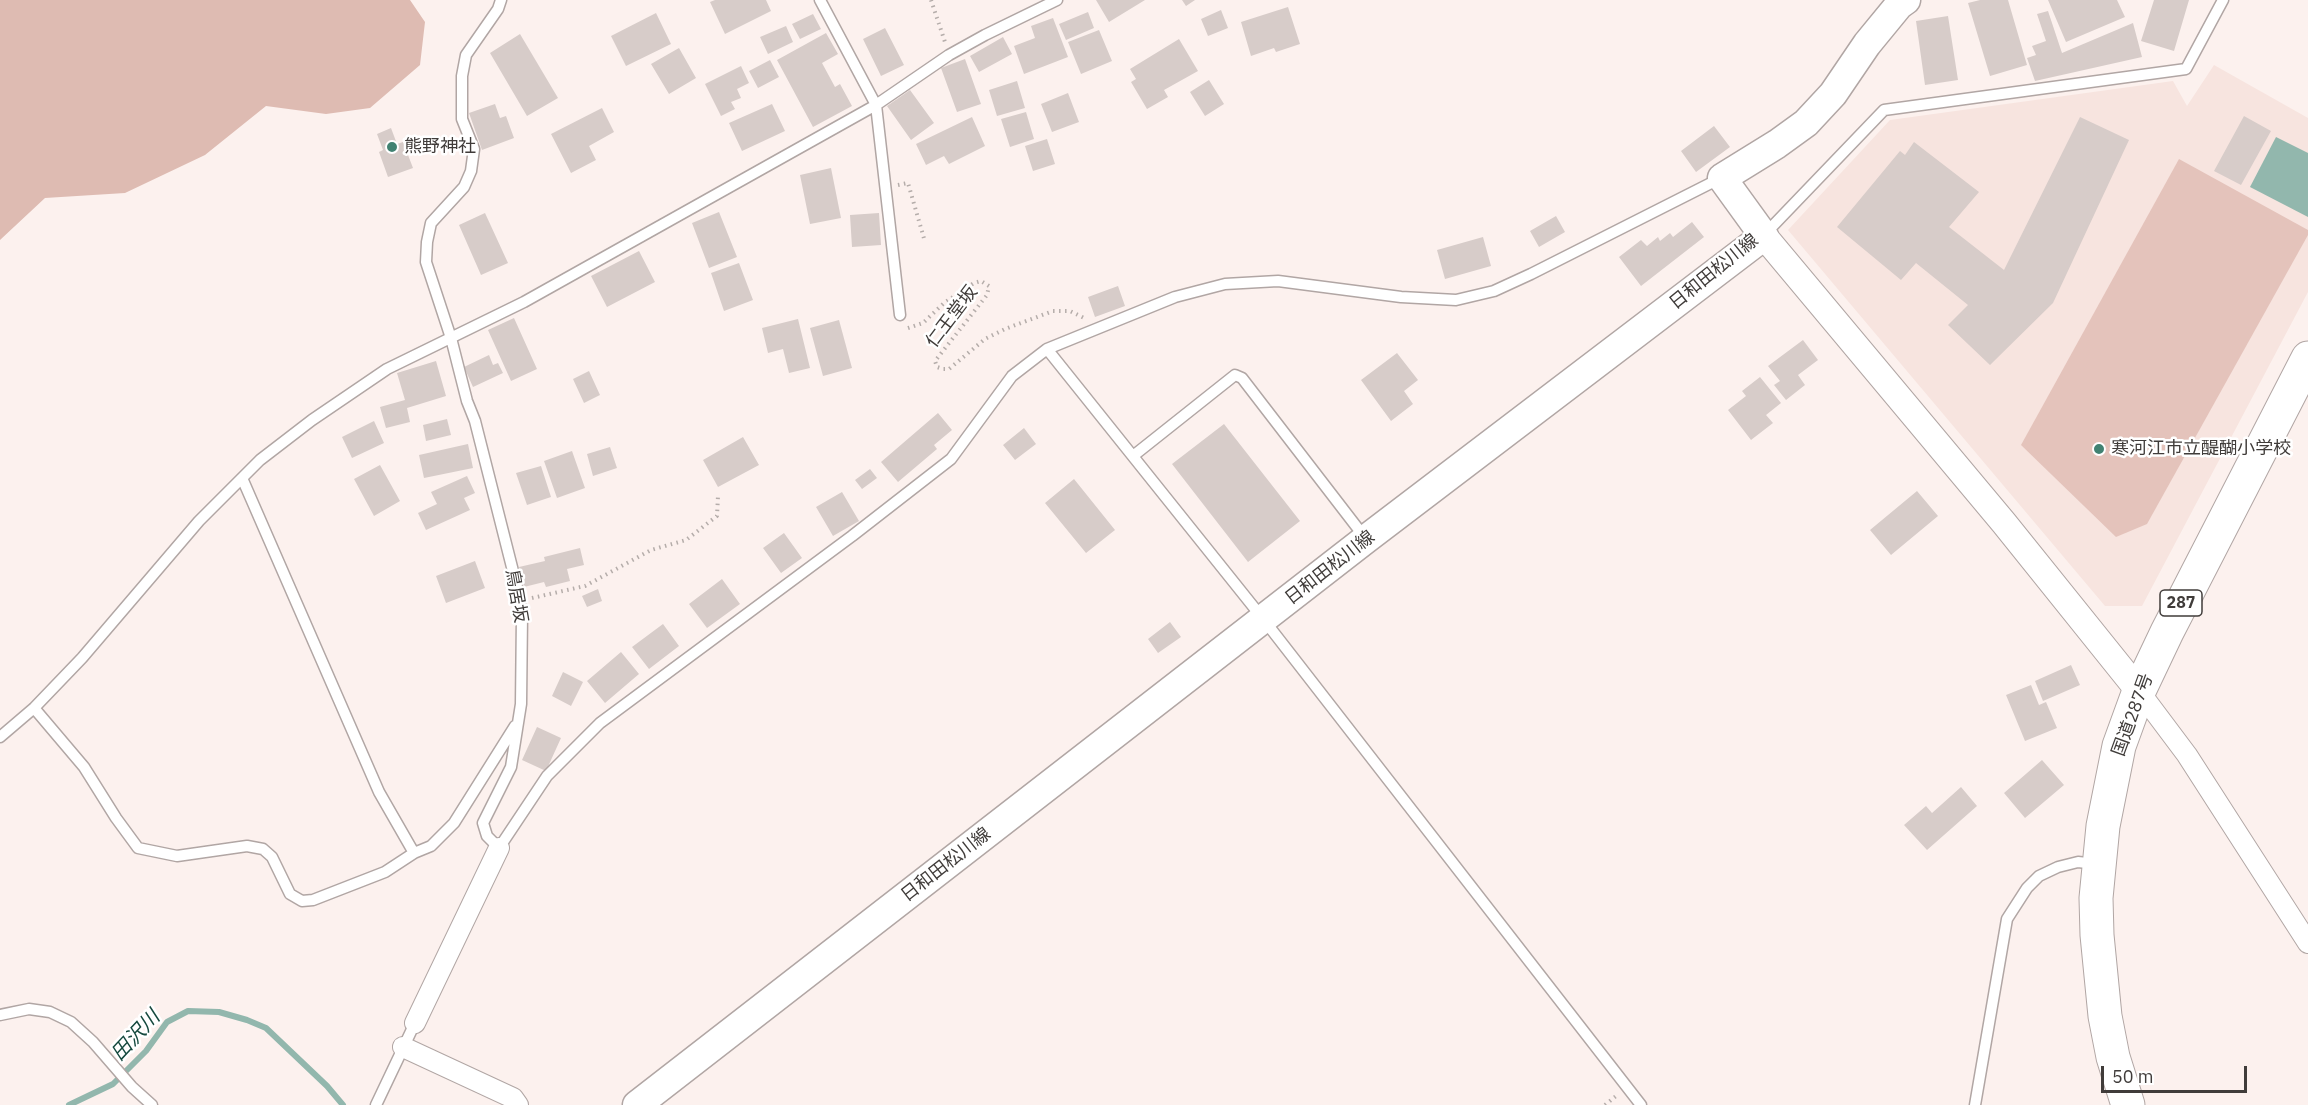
<!DOCTYPE html>
<html>
<head>
<meta charset="utf-8">
<style>
  body { margin:0 }
  #map { position:relative; width:2308px; height:1105px; overflow:hidden; background:#fcf1ee; font-family:"IBM Plex Sans",sans-serif }
  canvas { display:block }
  .scale { position:absolute; left:2101px; top:1066px; width:146px; height:27px; box-sizing:border-box; border:3px solid #403c3a; border-top:0; padding-left:8px; font-size:18px; line-height:21px; white-space:nowrap; color:#403c3a; -webkit-text-stroke:4px #fff; paint-order:stroke }
</style>
</head>
<body>
<div id="map">
<canvas width="2308" height="1105"></canvas>
<div class="scale">50 m</div>
</div>
<script>
const ctx = document.querySelector('canvas').getContext('2d');
ctx.lineJoin = 'round';
function fill(path, color) { ctx.fillStyle = color; ctx.fill(path, 'evenodd'); }
const poly = rows => new Path2D(rows.map(r => 'M' + r).join(''));
function stroke(path, color, width, dash) { ctx.strokeStyle = color; ctx.lineWidth = width; ctx.lineCap = dash ? 'butt' : 'round'; ctx.setLineDash(dash || []); ctx.stroke(path); }
function drawText(font, color, halo, rows, align = 'center') {
  ctx.font = font + ' "IBM Plex Sans","Noto Sans JP",sans-serif'; ctx.lineWidth = 5; ctx.setLineDash([]); ctx.textBaseline = 'middle'; ctx.strokeStyle = halo; ctx.fillStyle = color; for (const [text, x, y, turn = 0] of rows) {
    ctx.save(); ctx.translate(x, y); ctx.rotate((+turn || 0) * Math.PI / 180); ctx.textAlign = isNaN(turn) ? turn : align; if (halo) ctx.strokeText(text, 0, 0); ctx.fillText(text, 0, 0); ctx.restore();
  }
}
fill(poly([
  [2214,65,2308,118,2308,292,2142,606,2105,606,1788,230,1890,120,2173,81,2187,106]
]), '#f7e4df');
fill(poly([
  [2179,159,2308,230,2308,235,2147,524,2116,537,2021,445]
]), '#e4c3bb');
fill(poly([
  [0,0,410,0,425,22,420,65,370,108,326,114,266,106,205,155,125,193,45,198,0,240]
]), '#debbb2');
fill(poly([
  [2276,137,2308,153,2308,217,2250,187]
]), '#92b7ad');
stroke(poly([
  [69,1105,113,1084,146,1051,167,1022,188,1011,219,1012,247,1020,266,1028,327,1086,343,1105]
]), '#92b7ad', 6);
fill(poly([
  [715,0,766,0,771,11,725,34,710,2],
  [1096,0,1145,0,1109,22],
  [1182,0,1195,0,1186,6],
  [1980,0,2008,0,2027,65,1990,76,1968,3],
  [2048,0,2117,0,2125,17,2066,42],
  [2154,0,2189,0,2174,51,2141,41],
  [1288,7,1300,44,1276,52,1274,48,1251,56,1241,22],
  [1221,10,1228,28,1208,36,1201,19],
  [2048,11,2062,53,2133,23,2142,57,2035,81,2027,58,2036,55,2032,46,2046,41,2037,14],
  [1088,12,1094,28,1066,40,1059,24],
  [656,13,671,44,626,66,611,36],
  [813,14,821,29,800,39,792,24],
  [1948,16,1958,80,1925,85,1916,21],
  [1053,18,1068,57,1024,74,1014,46,1035,38,1031,26],
  [786,26,793,42,768,54,760,37],
  [885,28,904,65,881,76,863,39],
  [1099,30,1112,61,1081,74,1068,42],
  [826,33,838,54,822,63,835,87,840,84,852,106,813,127,777,60],
  [520,34,558,98,527,116,490,53],
  [1003,37,1012,54,979,72,970,56],
  [1179,39,1198,71,1164,90,1168,97,1147,109,1131,82,1136,79,1130,69],
  [679,48,696,78,669,94,651,64],
  [965,59,981,104,957,112,941,68],
  [770,60,779,77,758,88,749,71],
  [741,66,749,83,737,89,741,98,731,102,735,109,721,116,705,84],
  [1209,80,1224,104,1205,116,1190,92],
  [1017,81,1025,108,997,116,989,90],
  [910,90,934,123,911,140,887,106],
  [1068,93,1079,122,1052,132,1041,104],
  [495,104,500,118,506,116,514,138,482,150,469,113],
  [772,104,785,131,742,151,729,123],
  [602,108,614,132,589,146,596,160,571,173,551,134],
  [1026,112,1034,139,1010,147,1001,119],
  [2244,116,2271,131,2241,185,2214,171],
  [972,117,985,146,949,164,944,156,926,165,916,144],
  [2080,117,2129,140,2053,303,1990,365,1948,325,1968,305,1916,263,1901,280,1837,227,1900,151,1905,155,1914,142,1979,192,1949,227,2004,270],
  [1714,126,1730,147,1696,172,1681,151],
  [391,128,397,144,403,142,413,168,388,177,379,152,383,150,377,134],
  [1047,139,1055,164,1033,171,1025,146],
  [831,168,841,218,810,224,800,175],
  [719,212,737,257,709,268,692,223],
  [485,213,508,263,481,275,459,225],
  [879,213,881,245,852,247,850,215],
  [1556,216,1565,232,1539,247,1530,231],
  [1692,222,1704,237,1641,286,1619,257,1641,240,1647,246,1658,237,1660,241,1670,233,1673,237],
  [1483,237,1491,266,1445,279,1437,250],
  [639,251,655,282,607,307,591,276],
  [739,263,753,300,724,311,711,273],
  [1118,286,1125,306,1095,317,1088,297],
  [514,318,537,369,511,381,488,330],
  [798,319,810,368,789,373,783,349,768,353,762,328],
  [839,320,852,368,823,376,810,328],
  [1803,340,1818,360,1798,375,1805,385,1786,400,1774,385,1780,381,1768,366],
  [1397,353,1418,380,1404,391,1413,404,1391,421,1361,380],
  [489,355,493,365,498,363,503,373,473,387,464,367],
  [436,361,446,396,407,408,410,422,386,428,380,407,405,400,397,373],
  [589,371,600,395,584,403,573,379],
  [1760,377,1781,403,1766,415,1773,423,1751,440,1728,410,1746,396,1742,391],
  [938,413,952,430,934,445,937,449,898,482,881,462],
  [447,419,451,435,426,441,423,425],
  [374,421,384,443,352,458,342,437],
  [1224,424,1300,521,1248,562,1172,464],
  [1024,428,1036,444,1015,460,1003,445],
  [743,437,759,465,718,487,703,460],
  [468,444,473,468,424,478,419,455],
  [610,447,617,468,593,476,587,454],
  [572,451,585,488,557,498,544,461],
  [380,465,400,501,374,516,354,479],
  [541,466,551,497,527,505,516,473],
  [870,469,877,478,862,489,855,480],
  [467,476,475,493,464,498,470,510,426,530,418,513,437,504,431,492],
  [1074,479,1115,530,1086,553,1045,503],
  [1917,491,1938,516,1891,555,1870,530],
  [842,492,859,521,833,536,816,507],
  [784,533,802,558,781,573,763,548],
  [580,548,584,565,567,569,570,581,546,587,544,582,524,587,519,567,545,561,544,557],
  [475,561,485,588,446,603,436,576],
  [722,579,740,604,707,628,689,604],
  [598,589,602,601,587,607,582,596],
  [1170,622,1181,637,1158,653,1148,639],
  [663,624,679,646,649,669,632,647],
  [621,652,639,674,605,703,587,681],
  [2071,665,2080,685,2043,701,2035,681],
  [563,672,583,682,571,706,552,696],
  [2031,685,2039,705,2046,702,2057,728,2025,741,2006,695],
  [537,727,561,738,546,771,522,760],
  [2042,760,2064,785,2025,818,2004,793],
  [1961,787,1977,806,1927,850,1904,825,1926,806,1932,813]
]), '#d7ccc9');
const service = poly([
  [501,0,498,9,466,55,462,76,462,119,474,149,471,171,464,187,431,223,427,242,426,262,451,338,467,401,475,421,517,587,522,615,521,704,511,767,483,823,487,836,499,848,547,776,600,723,852,536,951,459,1012,376,1047,349,1175,297,1225,284,1278,281,1401,297,1456,300,1494,291,1531,274,1721,178],
  [820,0,876,105,900,315],
  [1764,235,1884,110,2186,69,2223,0],
  [1047,349,1264,620,1641,1105],
  [1133,456,1235,375,1242,378,1366,539],
  [242,478,379,792,414,853],
  [34,708,84,767,116,818,138,848,177,856,247,846,263,849,272,857,290,894,302,901,313,900,385,872,414,853,431,846,454,823,515,726],
  [0,737,34,708,82,658,199,521,260,460,312,420,387,369,524,302,876,105,949,55,985,35,1057,0],
  [0,1015,29,1009,50,1012,71,1022,93,1042,132,1087,152,1105],
  [376,1105,415,1023],
  [1975,1105,2007,919,2027,888,2039,876,2058,867,2078,862,2096,864]
]);
const minor = poly([
  [2139,691,2187,755,2308,943],
  [415,1023,499,848],
  [403,1047,513,1098,518,1105]
]);
const tertiary = poly([
  [1764,236,2004,523,2139,691]
]);
const secondary = poly([
  [637,1105,1366,539,1764,236,1722,178,1777,144,1806,123,1833,94,1867,44,1899,5,1906,0]
]);
const trunk = poly([
  [2128,1105,2113,1057,2105,1016,2097,935,2096,898,2103,826,2119,746,2139,691,2167,632,2308,358]
]);
stroke(service, '#b1a6a4', 13);
stroke(minor, '#b1a6a4', 22);
stroke(tertiary, '#b1a6a4', 28);
stroke(secondary, '#b1a6a4', 31);
stroke(trunk, '#b1a6a4', 35);
stroke(poly([
  [931,0,945,42],
  [898,185,908,183,925,242],
  [908,328,923,323,944,303,974,283,981,281,989,286,987,295,935,361,937,367,943,369,949,369,985,339,1005,329,1053,311,1070,311,1084,318],
  [532,598,585,586,651,550,686,540,717,516,718,496],
  [1605,1105,1616,1096]
]), '#b5adaa', 4, [1.5, 4.5]);
stroke(service, '#fff', 10);
stroke(minor, '#fff', 20);
stroke(tertiary, '#fff', 26);
stroke(secondary, '#fff', 28);
stroke(trunk, '#fff', 33);
for (const [x, y, r, color] of [
  [392,147,6,"#418272"],
  [2099,449,6,"#418272"]
]) { const dot = new Path2D(); dot.arc(x, y, r, 0, 2 * Math.PI); ctx.fillStyle = color; ctx.fill(dot); stroke(dot, '#fff', 2); }
for (const [x, y, w] of [
  [2181,603,42]
]) { const box = new Path2D(); box.roundRect(x - w / 2, y - 13, w, 26, 4.5); ctx.fillStyle = '#fff'; ctx.fill(box); stroke(box, '#403c3a', 1.5); }
drawText('bold 16px', '#403c3a', null, [
  ["287",2181,603]
]);
drawText('18px', '#403c3a', '#fff', [
  ["熊野神社",404,147],
  ["寒河江市立醍醐小学校",2111,449]
], 'left');
drawText('18px', '#403c3a', '#fff', [
  ["日和田松川線",1714,272,-39],
  ["仁王堂坂",952,317,-53],
  ["日和田松川線",1330,568,-38],
  ["鳥居坂",516,596,80],
  ["国道287号",2133,715,-70],
  ["日和田松川線",946,865,-38]
]);
drawText('italic 20px', '#15493e', '#fff', [
  ["田沢川",136,1036,-47]
]);
</script>
</body>
</html>
